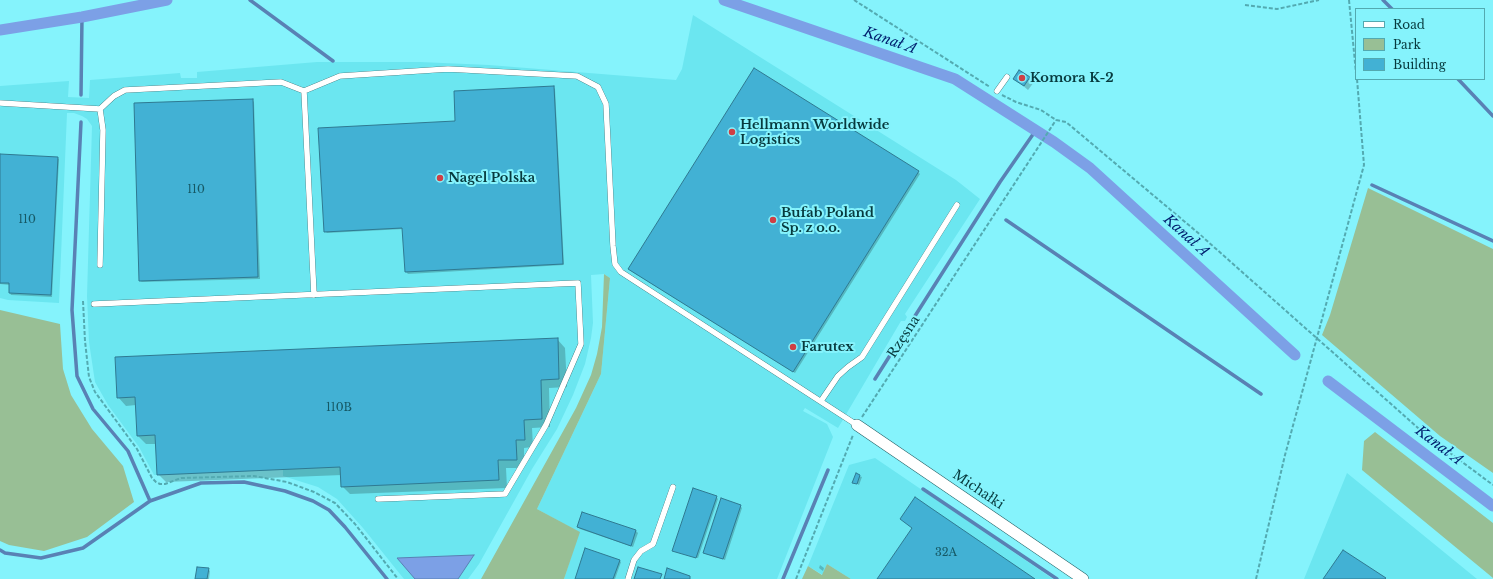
<!DOCTYPE html>
<html>
<head>
<meta charset="utf-8">
<style>
  body { margin:0 }
  #map { position:relative; width:1493px; height:579px; overflow:hidden; background:#85f3fc; font-family:"Libre Baskerville",serif }
  canvas { display:block }
  .legend { position:absolute; left:1355px; top:8px; width:130px; height:72px; box-sizing:border-box; background:#85f3fc; border:1px solid #53a9b0; margin:0; padding:5px 7px; list-style:none; font-size:12px; color:#073a3e }
  .legend li { display:flex; align-items:center; gap:8px; height:20px }
  .legend b { width:20px; border:1px solid #53a9b0 }
</style>
</head>
<body>
<div id="map">
<canvas width="1493" height="579"></canvas>
<ul class="legend">
<li><b style="height:5px;background:#fff"></b>Road</li>
<li><b style="height:11px;background:#98bf95"></b>Park</li>
<li><b style="height:11px;background:#42b1d4"></b>Building</li>
</ul>
</div>
<script>
const ctx = document.querySelector('canvas').getContext('2d');
ctx.lineJoin = 'round';
function fill(path, color) { ctx.fillStyle = color; ctx.fill(path, 'evenodd'); }
const poly = rows => new Path2D(rows.map(r => 'M' + r).join(''));
function stroke(path, color, width, dash) { ctx.strokeStyle = color; ctx.lineWidth = width; ctx.lineCap = dash ? 'butt' : 'round'; ctx.setLineDash(dash || []); ctx.stroke(path); }
function drawText(font, color, halo, rows, align = 'center') {
  ctx.font = font + ' "Libre Baskerville",serif'; ctx.lineWidth = 4; ctx.setLineDash([]); ctx.textBaseline = 'middle'; ctx.strokeStyle = halo; ctx.fillStyle = color; for (const [text, x, y, turn = 0] of rows) {
    ctx.save(); ctx.translate(x, y); ctx.rotate((+turn || 0) * Math.PI / 180); ctx.textAlign = isNaN(turn) ? turn : align; if (halo) ctx.strokeText(text, 0, 0); ctx.fillText(text, 0, 0); ctx.restore();
  }
}
fill(poly([
  [693,15,956,180,980,199,905,314,907,317,905,321,901,321,838,428,805,408,803,411,827,424,833,437,777,579,564,579,579,532,537,509,601,374,610,278,604,274,591,275,593,323,591,338,585,364,573,395,557,429,532,469,479,564,468,579,404,579,363,528,337,499,318,487,283,476,283,469,154,475,139,447,108,405,95,382,89,342,87,296,92,126,87,119,82,116,74,113,67,113,59,303,8,300,0,298,0,86,69,81,68,97,89,98,90,80,180,73,181,78,197,78,197,72,317,62,420,62,489,65,676,80,682,69],
  [875,458,1053,579,851,579,827,564,823,575,808,566,849,465],
  [1347,473,1477,579,1304,579]
]), '#6be6f0');
fill(poly([
  [1368,188,1493,249,1493,473,1440,436,1322,335,1330,315],
  [604,274,610,278,601,374,537,509,580,532,564,579,481,579,576,408,591,375,597,354,602,327],
  [0,310,60,324,63,369,71,395,92,429,123,466,134,502,87,537,44,551,9,545,0,541],
  [1375,432,1493,523,1493,578,1362,470,1364,441],
  [827,564,851,579,802,579,808,566,822,575]
]), '#98bf95');
const water = poly([
  [474,555,458,579,415,579,397,558,474,555]
]);
fill(water, '#7ca0e6');
stroke(water, '#5981b4', 1);
fill(poly([
  [1019,71,1034,82,1028,90,1014,78],
  [553,87,555,89,564,265,408,274,406,272,404,229,327,233,325,231,456,122],
  [252,100,254,102,260,279,142,282,140,281],
  [0,155,57,158,59,159,52,297,11,295,10,293,10,285,0,284],
  [918,172,920,174,795,373,631,271],
  [557,339,565,348,567,387,549,388,550,427,532,428,533,447,524,448,524,468,506,468,507,488,350,494,342,486,342,475,166,482,158,474,156,444,146,444,138,436,136,405,126,406,118,397],
  [857,475,862,477,859,485,854,482],
  [716,497,718,499,698,558,674,550],
  [740,506,742,508,725,560,706,554,704,552],
  [583,513,636,531,638,533,633,547,580,529,578,527],
  [619,560,621,562,615,579,576,579],
  [820,565,824,568,823,571,819,568],
  [208,569,210,571,209,579,196,579]
]), '#0003');
stroke(poly([
  [250,0,333,61],
  [1383,0,1392,9],
  [1458,79,1493,116],
  [81,95,82,17],
  [1372,185,1493,241],
  [1006,220,1261,394],
  [875,379,1000,182,1036,130],
  [923,489,1057,579],
  [150,501,201,483,244,482,285,491,313,501,329,510,345,527,387,579],
  [0,550,5,553,41,558,83,548,150,501,128,451,93,409,77,376,72,310,81,122],
  [783,579,828,470]
]), '#5981b4', 3.5);
stroke(poly([
  [724,0,955,79,1054,142,1090,168,1295,355],
  [0,30,82,17,167,0],
  [1328,381,1493,506]
]), '#7ca0e6', 11);
const building = poly([
  [754,68,919,171,793,372,628,269,754,68],
  [1019,70,1030,77,1024,86,1013,79,1019,70],
  [554,86,563,264,405,272,402,228,324,232,318,128,455,121,454,91,554,86],
  [253,99,258,277,139,281,134,103,253,99],
  [0,154,58,157,51,295,9,293,9,283,0,283,0,154],
  [558,338,559,379,541,380,542,419,524,420,525,440,516,440,517,460,498,460,499,480,341,487,340,467,157,475,155,435,137,436,135,397,117,398,115,357,558,338],
  [856,473,860,475,857,484,852,483,856,473],
  [693,488,717,496,696,558,672,551,693,488],
  [915,497,928,506,1035,579,877,579,912,528,900,519,915,497],
  [721,498,741,505,723,559,703,553,721,498],
  [582,512,636,530,631,546,577,527,582,512],
  [585,548,620,560,613,579,575,579,585,548],
  [1343,550,1386,578,1385,579,1323,579,1343,550],
  [197,567,209,568,207,579,195,579,197,567],
  [638,567,662,574,660,579,634,579,638,567],
  [667,568,690,576,690,579,664,579,667,568]
]);
fill(building, '#42b1d4');
stroke(building, '#2f7a92', 1);
const lane = poly([
  [304,91,314,295],
  [997,91,1007,77],
  [0,103,100,109,103,130,100,265],
  [100,109,114,96,125,90,281,82,304,91,340,76,448,69,577,76,598,87,606,104,613,246,615,264,621,272,857,425],
  [94,304,578,283,581,344,546,425,505,494,378,499],
  [821,401,838,376,848,367,862,357,957,205],
  [628,579,634,560,641,551,653,544,673,487]
]);
const street = poly([
  [857,425,1083,579]
]);
stroke(lane, '#266166', 6);
stroke(street, '#266166', 12);
stroke(poly([
  [854,0,990,87],
  [1349,0,1356,73],
  [1245,5,1277,9,1319,0],
  [1002,95,1016,102,1041,110,1056,120,1066,122,1197,232,1426,435,1493,485],
  [83,301,85,341,89,377,95,392,137,449,152,478,156,482,160,484,165,484,181,478,254,476,287,482,314,492,335,503,355,524,398,579],
  [862,417,1056,120],
  [796,579,853,435],
  [1256,579,1285,455,1364,165,1357,79]
]), '#53aab1', 2, [4, 2]);
stroke(lane, '#fff', 5.5);
stroke(street, '#fff', 11);
for (const [x, y, r, color] of [
  [1022,78,4,"#cf3f45"],
  [732,132,4,"#cf3f45"],
  [440,178,4,"#cf3f45"],
  [773,220,4,"#cf3f45"],
  [793,347,4,"#cf3f45"]
]) { const dot = new Path2D(); dot.arc(x, y, r, 0, 2 * Math.PI); ctx.fillStyle = color; ctx.fill(dot); stroke(dot, '#85f3fc', 1.5); }
drawText('11px', '#165864', null, [
  ["110",196,190],
  ["110",27,220],
  ["110B",339,408],
  ["32A",946,553]
]);
drawText('bold 13px', '#073a3e', '#85f3fc', [
  ["Komora K-2",1030,78],
  ["Hellmann Worldwide",740,125],
  ["Logistics",740,140],
  ["Nagel Polska",448,178],
  ["Bufab Poland",781,213],
  ["Sp. z o.o.",781,228],
  ["Farutex",801,347]
], 'left');
drawText('13px', '#073a3e', '#85f3fc', [
  ["Rzęsna",904,337,-57],
  ["Michałki",978,490,34]
]);
drawText('italic 14px', '#001f6e', '#85f3fc', [
  ["Kanał A",890,41,19],
  ["Kanał A",1186,236,42],
  ["Kanał A",1439,446,37]
]);
</script>
</body>
</html>
